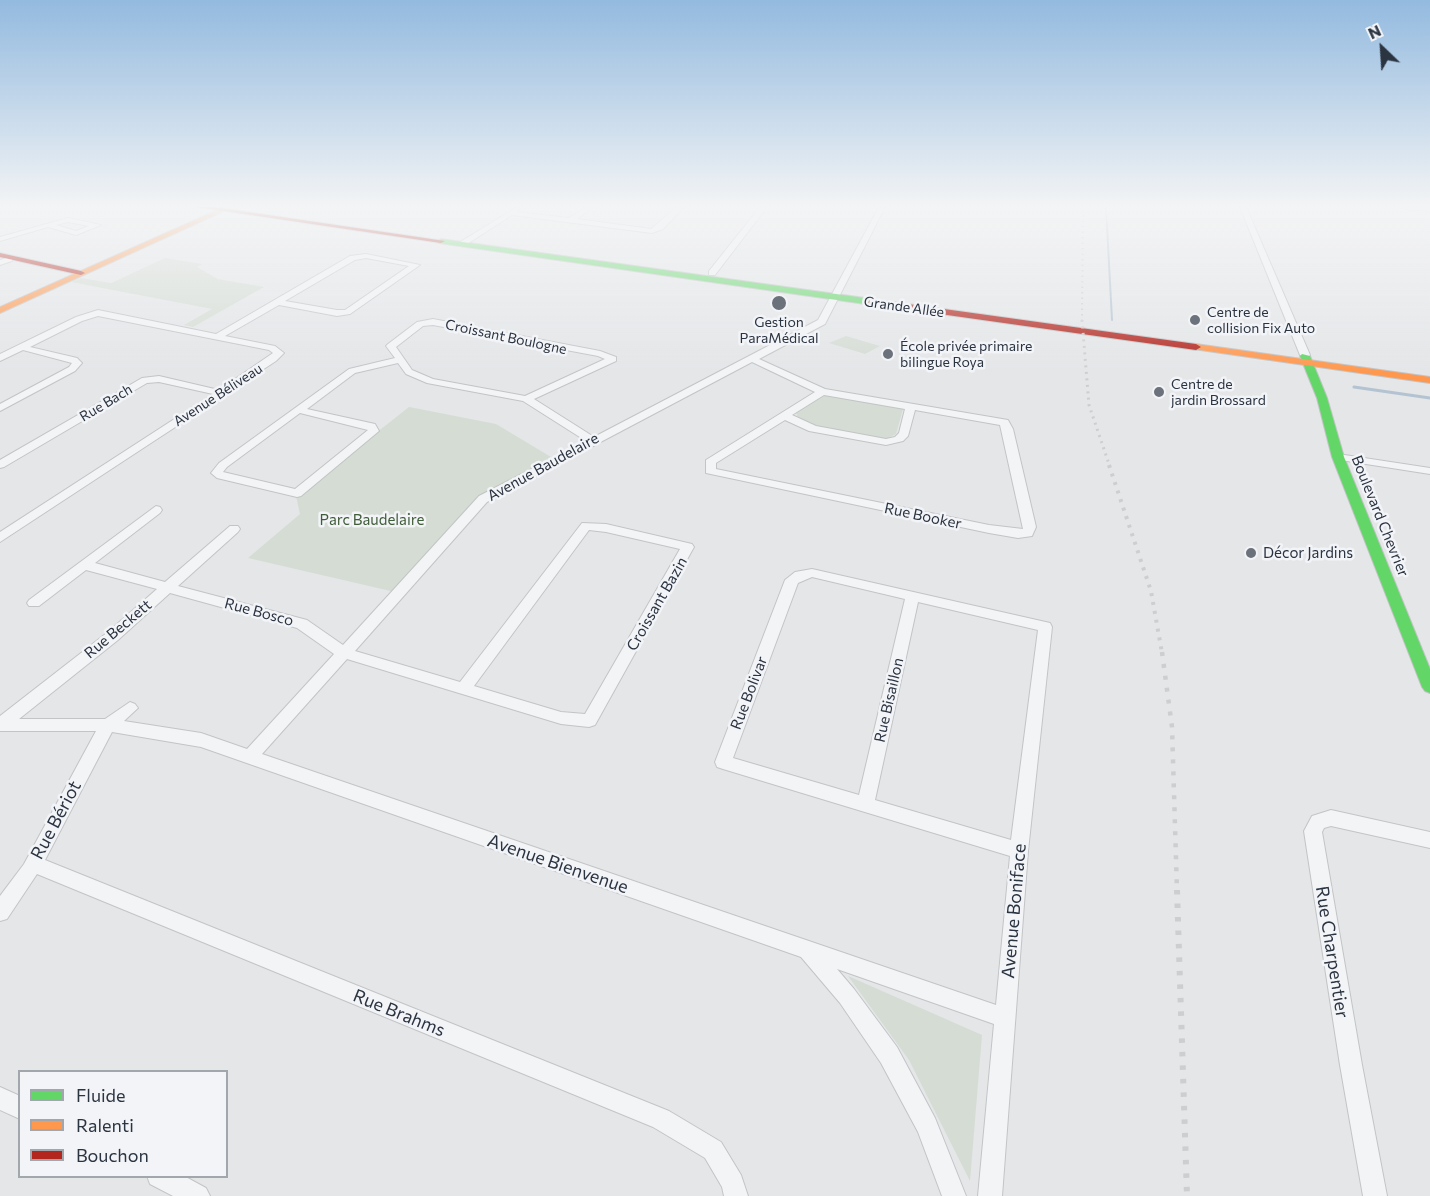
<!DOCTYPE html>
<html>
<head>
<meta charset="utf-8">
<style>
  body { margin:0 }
  #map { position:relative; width:1430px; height:1196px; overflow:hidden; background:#e4e6e8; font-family:Commissioner,sans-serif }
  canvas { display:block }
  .legend { position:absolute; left:18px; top:1070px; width:210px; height:108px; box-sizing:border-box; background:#f2f4f7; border:2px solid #a2a7ae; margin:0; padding:8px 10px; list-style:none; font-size:18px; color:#2b3441 }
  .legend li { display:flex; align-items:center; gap:12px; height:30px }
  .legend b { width:30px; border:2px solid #a2a7ae }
  .north { position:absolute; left:1352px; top:18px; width:60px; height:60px; -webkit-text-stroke:4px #f2f4f7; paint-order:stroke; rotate:335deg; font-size:16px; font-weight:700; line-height:24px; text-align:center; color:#2b3441 }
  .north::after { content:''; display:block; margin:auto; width:21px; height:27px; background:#2b3441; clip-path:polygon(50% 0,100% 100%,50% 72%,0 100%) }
</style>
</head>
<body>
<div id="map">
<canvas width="1430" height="1196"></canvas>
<ul class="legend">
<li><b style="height:8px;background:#63d668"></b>Fluide</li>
<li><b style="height:8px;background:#ff974d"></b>Ralenti</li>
<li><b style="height:8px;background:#b3261e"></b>Bouchon</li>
</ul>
<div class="north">N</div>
</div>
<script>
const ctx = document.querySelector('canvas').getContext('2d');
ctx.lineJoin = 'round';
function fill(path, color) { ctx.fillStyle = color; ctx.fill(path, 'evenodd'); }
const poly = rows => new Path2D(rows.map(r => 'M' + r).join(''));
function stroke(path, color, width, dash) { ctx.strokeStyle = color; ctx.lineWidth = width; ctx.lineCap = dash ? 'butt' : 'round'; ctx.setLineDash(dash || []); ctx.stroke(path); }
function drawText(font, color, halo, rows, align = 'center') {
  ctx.font = font + ' Commissioner,sans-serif'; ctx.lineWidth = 5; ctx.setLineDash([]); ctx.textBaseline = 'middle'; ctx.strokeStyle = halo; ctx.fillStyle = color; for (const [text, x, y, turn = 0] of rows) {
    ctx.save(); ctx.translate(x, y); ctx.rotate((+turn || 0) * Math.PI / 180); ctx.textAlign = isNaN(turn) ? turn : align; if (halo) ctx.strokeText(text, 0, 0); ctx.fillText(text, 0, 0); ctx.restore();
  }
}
fill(poly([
  [165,258,202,264,197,267,218,279,264,287,193,327,184,325,212,309,71,282,81,278,111,283],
  [846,336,880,346,865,354,829,343],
  [825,395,903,409,896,434,886,439,815,426,798,418,796,412],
  [409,407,496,424,551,457,478,497,395,592,248,558,300,514,296,496],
  [848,976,982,1035,970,1181,909,1060]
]), '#d5dcd4');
stroke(poly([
  [1106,207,1112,320]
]), '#b4c3d2', 2);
stroke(poly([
  [1354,387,1430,398]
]), '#b4c3d2', 3);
const street = poly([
  [517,207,520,209,517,212,569,218,586,207,594,207,577,219,651,229,677,207,684,207,663,229,652,233,512,215,464,246,457,244,517,207],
  [760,207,767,207,715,275,709,275,709,271,760,207],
  [879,207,885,207,825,324,759,359,825,389,1008,420,1013,429,1036,527,1032,536,1018,538,989,533,706,473,706,460,815,392,752,362,487,502,355,651,460,682,582,523,606,524,692,544,694,547,595,725,589,727,561,724,347,659,262,754,996,1005,1010,856,723,769,717,767,715,762,785,580,795,572,812,569,1050,623,1052,627,1028,851,1002,1196,978,1196,994,1024,837,969,854,989,897,1047,935,1118,966,1196,942,1196,918,1132,881,1063,840,1003,801,957,201,747,112,732,45,860,669,1111,721,1142,741,1175,748,1196,724,1196,722,1187,705,1158,653,1127,37,874,7,919,0,921,0,896,24,864,96,731,0,731,0,716,108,632,157,589,86,570,39,606,29,606,27,603,29,600,156,506,160,507,162,510,160,513,95,563,165,582,230,526,238,526,240,529,238,532,178,586,307,620,343,645,479,496,586,441,523,401,427,383,406,374,398,363,355,373,307,409,375,424,379,431,301,496,297,497,217,478,211,473,219,463,349,369,395,358,386,346,388,344,417,322,433,319,600,351,616,357,616,361,534,399,594,437,818,320,879,207],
  [433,325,598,356,605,359,525,396,433,379,412,370,396,347,423,326,433,325],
  [824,395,905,409,899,433,895,437,886,439,816,426,792,415,824,395],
  [915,410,1000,425,1023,529,989,525,716,469,716,463,785,420,809,431,886,445,903,441,908,436,915,410],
  [300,413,368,430,295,489,223,472,227,467,300,413],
  [589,530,606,532,680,549,585,714,561,712,474,686,589,530],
  [812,577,905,599,859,795,733,758,798,583,812,577],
  [170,593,297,628,334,654,247,749,201,733,124,721,138,708,135,704,130,702,105,719,19,719,118,640,170,593],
  [918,602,1038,630,1011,840,875,800,918,602],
  [1240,207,1246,207,1310,355,1308,357,1300,355,1240,207],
  [1402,207,1430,207,1430,211,1405,209,1402,207],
  [68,218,101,225,76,235,48,227,0,241,0,237,68,218],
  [68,222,89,226,76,231,56,225,68,222],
  [366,254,420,265,350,314,337,316,279,305,225,336,275,346,284,353,276,361,0,542,0,532,213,394,159,382,147,383,4,467,0,468,0,460,142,378,159,376,219,390,273,353,269,350,98,316,82,321,30,347,77,358,82,363,75,371,0,411,0,404,69,367,72,363,23,350,0,361,0,354,76,317,98,310,216,334,350,256,366,254],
  [366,258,409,266,345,310,337,310,285,301,355,260,366,258],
  [9,257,13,259,12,261,0,265,0,260,9,257],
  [1338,454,1430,468,1430,474,1334,459,1334,455,1338,454],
  [1331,810,1430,832,1430,848,1331,826,1324,828,1322,832,1362,1065,1387,1196,1363,1196,1340,1065,1304,831,1312,816,1331,810],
  [0,1087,20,1096,20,1119,0,1110,0,1087],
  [147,1176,184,1176,206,1188,210,1196,173,1196,150,1184,147,1176]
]);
const fast = poly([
  [441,239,872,299,876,302,872,305,438,243,437,241,441,239],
  [1302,354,1310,356,1327,398,1344,457,1430,669,1430,693,1425,691,1422,687,1332,457,1317,398,1300,356,1302,354]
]);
const slow = poly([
  [222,208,224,211,0,313,0,307,222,208],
  [1196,344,1430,377,1430,383,1193,349,1193,345,1196,344]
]);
const jam = poly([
  [197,207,214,207,445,241,441,243,197,207],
  [0,253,81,271,85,273,81,275,0,257,0,253],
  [872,299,1196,344,1201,347,1196,350,869,304,868,302,872,299]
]);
stroke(street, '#c2c4c6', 2);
stroke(fast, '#c2c4c6', 2);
stroke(slow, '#c2c4c6', 2);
stroke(jam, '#c2c4c6', 2);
fill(street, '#f3f4f5');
fill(fast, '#63d668');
fill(slow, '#ff974d');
fill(jam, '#b3261e');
stroke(poly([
  [1082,321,1083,207]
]), '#cdced0', 2, [1.5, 4]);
stroke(poly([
  [1082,320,1089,405,1110,467]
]), '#cdced0', 3, [2, 4.5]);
stroke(poly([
  [1109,465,1151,591,1162,653]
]), '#cdced0', 4, [3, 6]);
stroke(poly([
  [1162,652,1172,727,1177,891]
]), '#cdced0', 4.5, [4, 8]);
stroke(poly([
  [1177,890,1187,1196]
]), '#cdced0', 6, [4.5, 9]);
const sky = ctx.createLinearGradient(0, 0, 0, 374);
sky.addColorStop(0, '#93badf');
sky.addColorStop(0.55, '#f3f4f5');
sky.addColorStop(1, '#f3f4f500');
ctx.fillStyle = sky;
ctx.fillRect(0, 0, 1430, 374);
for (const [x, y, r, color] of [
  [779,303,8,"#6c727b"],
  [1195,320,6,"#6c727b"],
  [888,354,6,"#6c727b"],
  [1159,392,6,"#6c727b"],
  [1251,553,6,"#6c727b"]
]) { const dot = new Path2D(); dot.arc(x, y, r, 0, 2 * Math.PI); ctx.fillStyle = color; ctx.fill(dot); stroke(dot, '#f2f4f7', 2); }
drawText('14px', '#2b3441', '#f2f4f7', [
  ["Grande Allée",904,307,8],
  ["Croissant Boulogne",506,337,12],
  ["Avenue Béliveau",218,395,-33],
  ["Rue Bach",106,403,-31]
]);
drawText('14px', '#2b3441', '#f2f4f7', [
  ["Centre de",1207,312],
  ["collision Fix Auto",1207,328],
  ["Gestion",779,322,"center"],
  ["ParaMédical",779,338,"center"],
  ["École privée primaire",900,346],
  ["bilingue Roya",900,362],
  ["Centre de",1171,384],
  ["jardin Brossard",1171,400]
], 'left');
drawText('15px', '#2b3441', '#f2f4f7', [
  ["Avenue Baudelaire",543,467,-29],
  ["Rue Booker",923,516,12],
  ["Boulevard Chevrier",1380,516,68],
  ["Croissant Bazin",657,604,-60],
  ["Rue Bosco",259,612,15],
  ["Rue Beckett",118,629,-40],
  ["Rue Bolivar",749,693,-69],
  ["Rue Bisaillon",889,700,-77]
]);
drawText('15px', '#405d39', '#f2f4f7', [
  ["Parc Baudelaire",372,520]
]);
drawText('15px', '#2b3441', '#f2f4f7', [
  ["Décor Jardins",1263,553]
], 'left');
drawText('18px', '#2b3441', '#f2f4f7', [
  ["Rue Bériot",56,820,-62],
  ["Avenue Bienvenue",558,864,19],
  ["Avenue Boniface",1014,911,-85],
  ["Rue Charpentier",1332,952,81],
  ["Rue Brahms",399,1013,22]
]);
</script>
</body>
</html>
